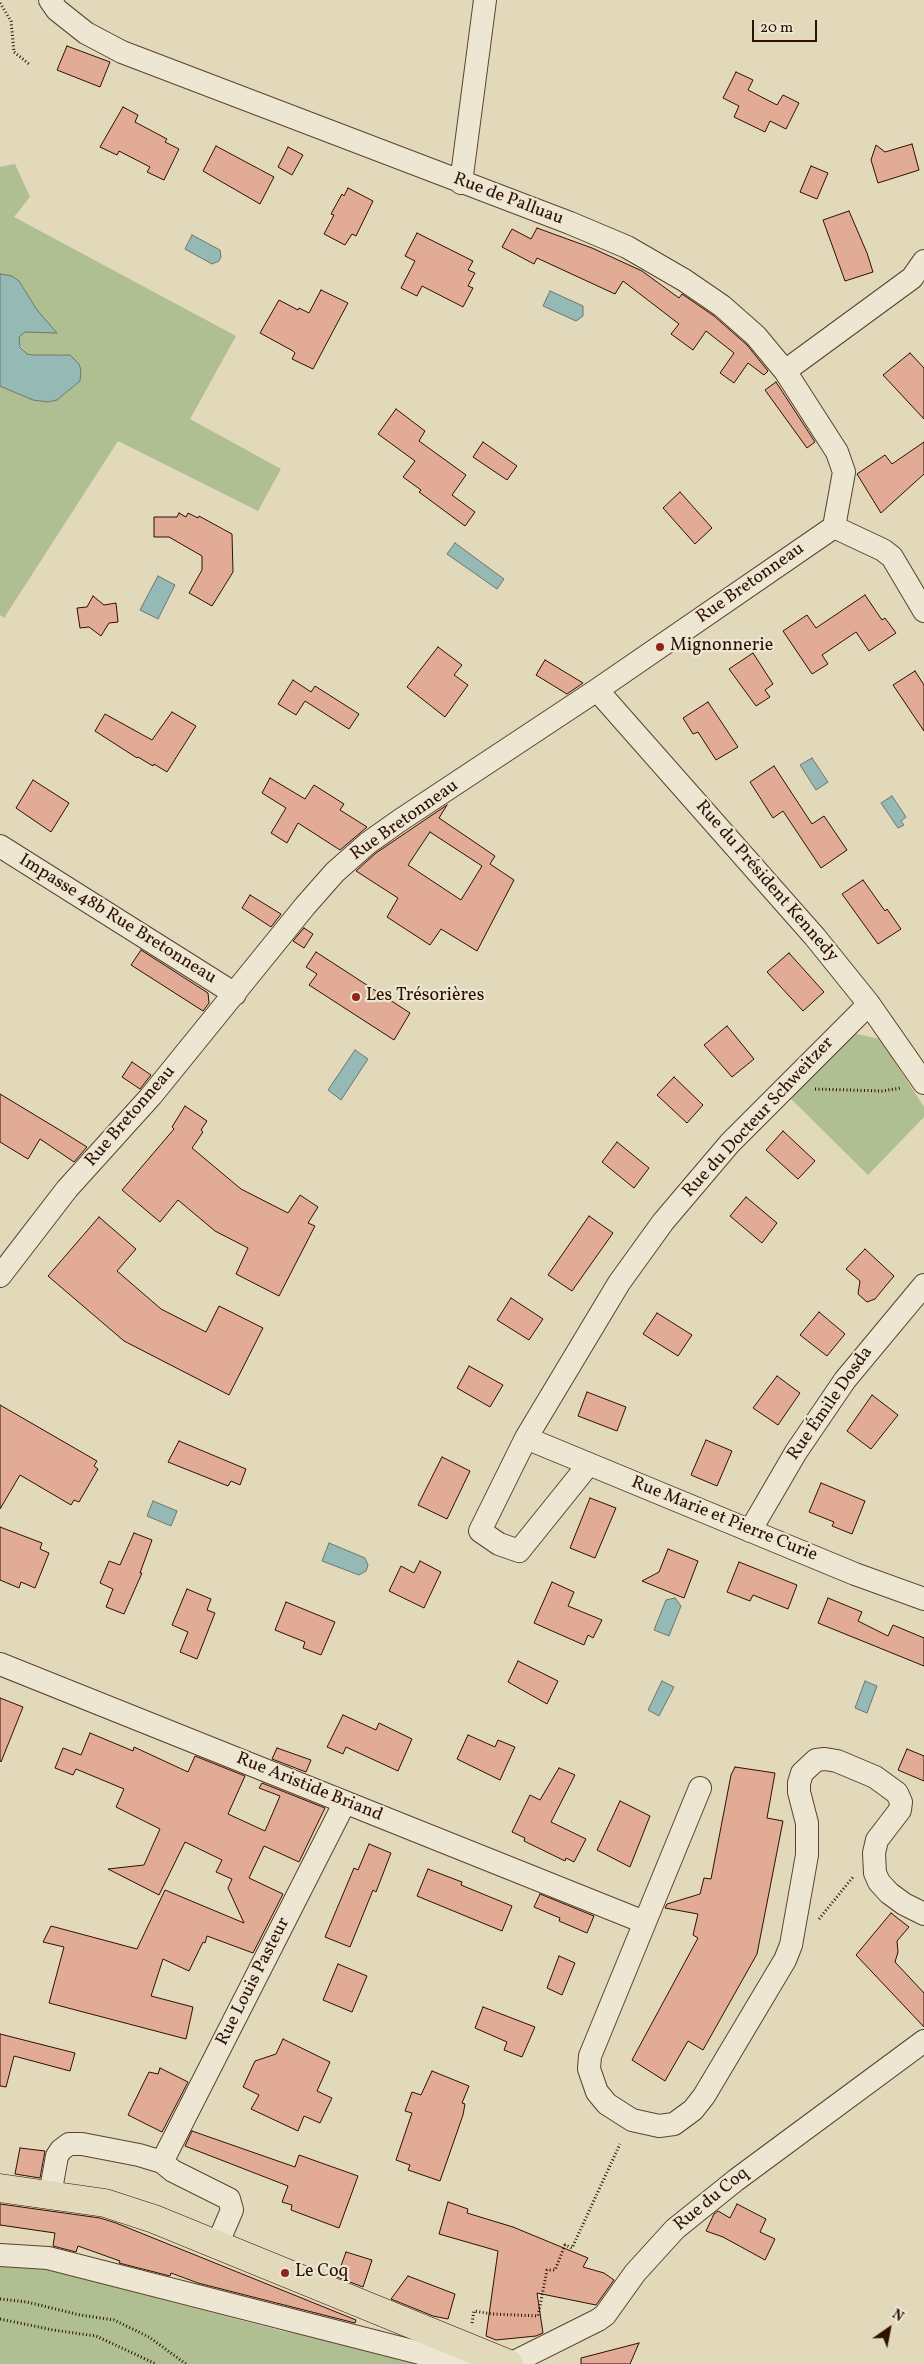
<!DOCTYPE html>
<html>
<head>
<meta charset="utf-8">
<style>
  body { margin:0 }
  #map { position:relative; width:924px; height:2364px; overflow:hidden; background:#e2d8ba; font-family:Vollkorn,serif }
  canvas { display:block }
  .north { position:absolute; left:864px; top:2304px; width:50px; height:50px; -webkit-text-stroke:4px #ece6d2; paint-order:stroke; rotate:33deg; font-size:14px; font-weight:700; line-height:20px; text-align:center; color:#2e1100 }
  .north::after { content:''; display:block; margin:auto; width:18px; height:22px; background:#2e1100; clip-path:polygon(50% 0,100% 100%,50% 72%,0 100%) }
  .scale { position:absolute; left:752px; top:20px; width:65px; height:22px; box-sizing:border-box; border:2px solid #2e1100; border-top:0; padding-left:6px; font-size:15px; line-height:18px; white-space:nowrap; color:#2e1100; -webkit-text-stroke:4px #ece6d2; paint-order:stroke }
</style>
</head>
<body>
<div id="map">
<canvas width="924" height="2364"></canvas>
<div class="north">N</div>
<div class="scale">20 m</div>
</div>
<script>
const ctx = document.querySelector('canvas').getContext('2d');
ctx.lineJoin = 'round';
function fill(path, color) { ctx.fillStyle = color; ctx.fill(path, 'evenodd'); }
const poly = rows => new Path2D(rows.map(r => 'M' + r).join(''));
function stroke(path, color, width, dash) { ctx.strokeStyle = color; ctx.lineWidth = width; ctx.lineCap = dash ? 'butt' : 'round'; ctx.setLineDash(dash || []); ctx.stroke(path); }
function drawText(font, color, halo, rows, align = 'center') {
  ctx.font = font + ' Vollkorn,serif'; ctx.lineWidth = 4.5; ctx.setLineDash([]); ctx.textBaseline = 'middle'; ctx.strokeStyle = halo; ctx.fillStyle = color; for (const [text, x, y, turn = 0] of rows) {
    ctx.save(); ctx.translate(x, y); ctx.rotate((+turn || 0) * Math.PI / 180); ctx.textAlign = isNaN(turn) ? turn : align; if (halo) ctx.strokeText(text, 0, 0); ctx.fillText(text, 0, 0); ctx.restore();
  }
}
fill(poly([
  [15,164,30,197,14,217,236,336,190,419,281,469,258,511,118,441,4,618,0,615,0,386,33,400,57,400,80,381,81,370,64,354,43,356,27,354,18,342,19,337,25,332,54,330,37,310,19,281,12,276,0,274,0,167],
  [852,1033,880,1039,924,1107,924,1117,868,1175,788,1096],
  [0,2265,46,2269,282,2331,350,2343,432,2364,0,2364]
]), '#b0bf92');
const water = poly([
  [192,235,220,250,221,257,219,261,212,264,185,249,192,235],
  [0,274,12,276,19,281,37,310,57,333,25,332,19,337,20,347,27,354,33,355,70,355,79,364,81,370,80,381,57,400,48,402,33,400,0,386,0,274],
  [550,291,583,306,583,316,576,321,543,306,550,291],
  [455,543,504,579,497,589,447,554,455,543],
  [158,576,175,585,158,619,140,610,158,576],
  [812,758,828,782,816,790,800,765,812,758],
  [892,796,906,817,901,821,904,825,898,828,881,803,892,796],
  [355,1050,368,1059,341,1100,328,1090,355,1050],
  [153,1501,177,1511,171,1526,147,1516,153,1501],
  [329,1543,365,1558,368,1565,366,1571,359,1575,322,1561,329,1543],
  [675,1598,681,1606,669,1636,654,1630,666,1600,675,1598],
  [662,1681,674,1687,659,1716,648,1710,662,1681],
  [865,1681,877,1686,867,1713,855,1708,865,1681]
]);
fill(water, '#95b9b4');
stroke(water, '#6c766c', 1);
const building = poly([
  [67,46,110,62,100,87,57,70,67,46],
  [736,72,753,80,748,90,777,105,783,95,799,103,786,129,770,121,765,132,734,117,739,106,723,98,736,72],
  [123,107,138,115,135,122,167,139,165,142,179,149,164,180,147,172,150,167,119,151,117,155,100,147,123,107],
  [912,144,919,170,878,183,871,160,876,145,885,152,912,144],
  [216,146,274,177,260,204,203,171,216,146],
  [288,147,303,155,292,175,278,167,288,147],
  [811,166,828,173,817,199,800,192,811,166],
  [348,188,373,201,356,236,352,234,345,245,324,234,334,215,331,214,342,194,344,196,348,188],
  [849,211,867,253,873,272,845,281,823,220,849,211],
  [537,228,592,248,642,271,679,298,682,294,714,316,747,345,768,371,764,375,748,363,734,383,720,373,734,353,706,331,693,350,671,334,679,324,623,281,615,294,537,258,534,264,502,247,512,229,531,239,537,228],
  [417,233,473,261,468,270,475,273,468,286,473,288,463,307,422,286,417,296,401,288,415,261,405,256,417,233],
  [321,290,348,303,313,369,292,359,295,353,293,351,260,333,279,300,298,310,299,308,309,313,321,290],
  [910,353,924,368,924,419,883,375,910,353],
  [776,382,815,442,807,448,765,390,776,382],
  [396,409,425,431,419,441,466,475,452,495,475,512,465,526,419,492,421,490,403,477,415,461,378,434,396,409],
  [483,442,517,466,507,480,473,457,483,442],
  [924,442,924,474,881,513,857,474,885,455,892,464,924,442],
  [680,492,712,528,695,544,663,508,680,492],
  [179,513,186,517,188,513,198,518,199,516,232,534,233,572,212,606,189,593,202,570,202,556,169,537,154,537,154,517,177,517,179,513],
  [865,595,882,620,885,618,896,633,869,651,856,632,822,655,828,664,812,674,783,631,807,615,816,628,865,595],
  [93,596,104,605,116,603,118,622,109,623,101,636,89,627,80,628,77,608,87,607,93,596],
  [438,647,462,665,454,675,468,685,445,717,407,687,438,647],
  [753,653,773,684,765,690,770,697,756,706,729,669,753,653],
  [545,660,583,683,567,694,536,675,545,660],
  [915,671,924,685,924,731,893,685,915,671],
  [293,680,311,692,315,686,359,714,349,729,305,701,296,715,278,704,293,680],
  [708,702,738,747,716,760,698,732,693,734,683,718,708,702],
  [172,712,196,726,167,772,154,764,153,766,138,757,137,758,95,731,105,714,152,740,172,712],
  [774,766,812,824,824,816,847,850,821,868,783,811,773,818,750,782,774,766],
  [270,778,305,799,314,785,344,804,340,810,367,827,340,850,298,823,287,843,271,833,286,808,262,793,270,778],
  [33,780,69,803,51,832,16,808,33,780],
  [447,805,439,818,495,856,490,864,514,880,477,951,441,929,430,945,387,917,398,898,356,871,376,853,447,805],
  [430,832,482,866,461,900,408,865,430,832],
  [863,880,885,911,887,909,901,929,878,944,842,894,863,880],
  [250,895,281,914,271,927,242,908,250,895],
  [304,928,313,934,304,948,293,941,304,928],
  [141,950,208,993,209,1003,203,1011,131,965,141,950],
  [316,952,410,1013,394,1040,309,985,317,974,306,967,316,952],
  [789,953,824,992,803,1011,767,972,789,953],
  [727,1026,754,1059,732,1077,704,1045,727,1026],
  [132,1062,151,1075,140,1089,122,1077,132,1062],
  [674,1077,703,1105,687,1123,657,1095,674,1077],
  [0,1094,63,1132,87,1147,74,1162,40,1139,28,1159,0,1142,0,1094],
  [185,1106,207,1121,201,1130,203,1132,192,1148,241,1189,288,1213,300,1195,318,1207,308,1223,315,1226,279,1296,236,1274,248,1248,215,1231,178,1200,160,1222,122,1190,174,1129,172,1127,185,1106],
  [783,1131,815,1161,798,1179,766,1150,783,1131],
  [617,1142,649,1168,634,1188,602,1162,617,1142],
  [746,1197,777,1223,762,1243,730,1216,746,1197],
  [589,1216,613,1233,572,1291,548,1275,589,1216],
  [99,1217,136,1249,117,1271,161,1309,206,1332,219,1306,263,1328,229,1395,124,1341,48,1276,99,1217],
  [865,1249,894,1276,875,1299,867,1302,858,1294,860,1281,846,1269,865,1249],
  [511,1298,543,1319,529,1340,497,1320,511,1298],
  [819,1312,845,1334,827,1356,800,1335,819,1312],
  [657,1313,692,1335,678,1356,643,1334,657,1313],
  [469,1366,503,1385,490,1407,457,1388,469,1366],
  [777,1376,800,1393,778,1425,753,1408,777,1376],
  [587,1392,626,1407,617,1431,578,1416,587,1392],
  [872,1395,898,1415,871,1449,847,1431,872,1395],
  [0,1405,97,1461,94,1466,98,1469,79,1502,74,1500,71,1505,20,1475,0,1509,0,1405],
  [706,1440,732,1451,717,1486,691,1475,706,1440],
  [179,1441,246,1469,240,1485,231,1481,228,1486,168,1462,179,1441],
  [442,1457,470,1471,447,1519,418,1505,442,1457],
  [821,1483,865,1501,852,1534,832,1526,834,1522,809,1512,821,1483],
  [590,1498,616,1508,595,1558,570,1548,590,1498],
  [0,1527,42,1543,40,1549,49,1553,35,1588,21,1582,19,1588,0,1580,0,1527],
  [134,1533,152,1540,140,1573,142,1573,124,1614,106,1607,113,1589,100,1583,109,1561,120,1565,134,1533],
  [668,1549,698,1561,684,1598,642,1581,659,1572,668,1549],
  [420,1561,441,1572,424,1608,389,1591,401,1566,414,1573,420,1561],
  [739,1562,797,1585,788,1609,753,1595,750,1601,727,1592,739,1562],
  [552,1582,574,1592,568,1606,602,1620,593,1638,588,1635,584,1645,534,1623,552,1582],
  [187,1589,211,1599,207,1610,215,1613,197,1659,180,1652,188,1632,172,1625,187,1589],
  [828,1598,862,1612,858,1621,888,1636,893,1625,924,1638,924,1666,818,1623,828,1598],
  [286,1602,335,1622,321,1655,303,1648,305,1642,275,1630,286,1602],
  [518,1661,558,1681,547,1704,508,1682,518,1661],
  [0,1698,23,1707,1,1762,0,1761,0,1698],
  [343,1715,376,1730,379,1723,412,1739,398,1771,346,1747,343,1754,327,1747,343,1715],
  [90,1733,133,1751,134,1747,188,1772,195,1756,245,1776,228,1814,265,1831,280,1796,259,1788,262,1783,325,1808,299,1862,264,1846,249,1878,283,1894,253,1953,207,1936,205,1943,203,1942,189,1971,163,1959,151,1996,193,2007,186,2039,49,2003,64,1947,43,1942,51,1926,137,1949,165,1890,244,1923,228,1888,232,1879,216,1872,222,1860,185,1842,159,1895,108,1869,144,1865,160,1829,116,1807,124,1789,76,1769,73,1775,55,1768,63,1748,81,1755,90,1733],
  [468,1735,495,1747,498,1740,515,1747,500,1780,457,1759,468,1735],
  [277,1748,311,1760,306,1772,272,1759,277,1748],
  [907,1749,924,1756,924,1781,898,1770,907,1749],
  [735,1767,775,1773,767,1818,783,1821,757,1954,703,2050,688,2041,665,2081,632,2060,698,1938,693,1935,698,1914,665,1908,667,1904,700,1894,704,1878,711,1879,731,1775,735,1767],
  [559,1768,575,1775,551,1822,586,1839,574,1862,566,1858,565,1861,524,1841,525,1838,512,1832,530,1795,540,1800,559,1768],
  [620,1801,650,1816,630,1867,597,1850,620,1801],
  [369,1844,391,1853,376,1892,373,1890,350,1947,325,1937,354,1868,358,1870,369,1844],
  [428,1869,462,1882,461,1885,512,1906,502,1931,417,1896,428,1869],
  [540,1894,594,1916,587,1933,559,1921,560,1918,534,1907,540,1894],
  [891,1913,909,1927,897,1941,898,1952,895,1962,924,1993,924,2027,856,1955,891,1913],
  [559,1956,575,1963,562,1995,547,1988,559,1956],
  [338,1964,367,1976,352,2012,323,2000,338,1964],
  [483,2007,535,2027,522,2057,504,2050,507,2042,475,2028,483,2007],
  [0,2034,75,2053,70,2071,14,2056,6,2087,0,2086,0,2034],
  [283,2039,330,2062,317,2091,332,2098,320,2123,304,2116,298,2131,251,2109,259,2095,243,2087,255,2061,276,2054,283,2039],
  [160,2068,188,2082,162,2132,128,2115,149,2072,158,2074,160,2068],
  [432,2071,469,2086,462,2103,465,2104,463,2115,440,2181,408,2170,410,2165,396,2160,412,2113,405,2111,412,2092,421,2095,432,2071],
  [192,2131,295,2167,299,2155,358,2176,339,2228,291,2210,292,2205,282,2202,288,2186,185,2146,192,2131],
  [20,2148,45,2151,40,2178,15,2174,20,2148],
  [448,2202,468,2209,467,2213,513,2227,588,2258,583,2267,604,2273,614,2280,596,2305,537,2293,543,2333,536,2336,496,2340,486,2336,498,2251,439,2234,448,2202],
  [0,2204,100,2218,116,2223,356,2320,355,2323,198,2283,171,2273,170,2276,119,2263,120,2261,78,2246,76,2252,53,2246,55,2233,0,2225,0,2204],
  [737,2204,766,2219,760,2232,775,2239,765,2260,723,2237,706,2231,714,2214,718,2211,730,2218,737,2204],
  [346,2252,372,2260,363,2287,337,2277,346,2252],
  [408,2276,455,2294,448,2319,433,2316,391,2299,408,2276],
  [639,2343,630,2364,581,2364,581,2358,639,2343]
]);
fill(building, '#e2ab95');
stroke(building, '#2e1100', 1);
const minor = poly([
  [50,0,57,10,86,33,122,52,570,223,627,247,684,280,722,306,756,336,785,371,837,452,844,472,834,527],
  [461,183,485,0],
  [785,371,912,278,924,261],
  [834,527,883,550,892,557,924,611],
  [597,690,815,937,869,1004,924,1083],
  [0,846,235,994],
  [0,1276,67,1189,151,1096,305,906,335,872,368,843,399,821,597,690,834,527],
  [526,1438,855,1574,924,1599],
  [589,1464,519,1551,499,1544,480,1531,526,1438,619,1283,663,1222,730,1143,869,1004],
  [750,1531,796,1452,845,1380,924,1285],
  [0,1664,644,1922],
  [700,1788,590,2056,589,2069,597,2092,607,2104,632,2120,659,2126,674,2124,693,2110,704,2096,785,1960,791,1945,807,1855,807,1823,799,1792,799,1783,802,1773,816,1760,825,1759,837,1761,875,1777,897,1793,901,1802,900,1810,877,1840,874,1853,875,1873,879,1882,889,1893,904,1904,924,1914],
  [162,2162,345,1802],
  [50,2195,57,2156,61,2150,69,2144,82,2144,139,2155,162,2162,173,2171,229,2199,232,2210,217,2245],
  [0,2255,48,2258,459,2363,471,2364],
  [510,2364,598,2320,605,2315,635,2273,675,2229,736,2180,924,2041]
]);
const major = poly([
  [0,2188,105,2203,154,2219,509,2364]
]);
stroke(minor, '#5b432e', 24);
stroke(major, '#2e1100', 29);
stroke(poly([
  [0,3,11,21,14,52,29,64],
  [815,1089,882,1091,901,1088],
  [819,1919,853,1877],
  [0,2299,27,2302,80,2315,114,2320,149,2337,186,2364],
  [0,2319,53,2330,96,2336,156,2364],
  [472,2323,474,2311,492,2314,538,2316,547,2270,555,2270,565,2245,572,2248,620,2144]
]), '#2e1100', 3, [1, 2.5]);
stroke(minor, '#ece6d2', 22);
stroke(major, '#e2d8ba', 28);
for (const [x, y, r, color] of [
  [660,647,5,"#8f2418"],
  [356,997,5,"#8f2418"],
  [285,2273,5,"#8f2418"]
]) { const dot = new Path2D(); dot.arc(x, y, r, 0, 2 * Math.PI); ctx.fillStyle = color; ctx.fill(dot); stroke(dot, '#ece6d2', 2); }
drawText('18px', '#2e1100', '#ece6d2', [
  ["Rue de Palluau",508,200,21],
  ["Rue Bretonneau",751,584,-35],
  ["Rue Bretonneau",405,821,-35],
  ["Rue du Président Kennedy",766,882,49],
  ["Impasse 48b Rue Bretonneau",117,920,32],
  ["Rue Bretonneau",131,1117,-49],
  ["Rue du Docteur Schweitzer",759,1118,-47],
  ["Rue Émile Dosda",831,1404,-55],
  ["Rue Marie et Pierre Curie",724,1520,22],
  ["Rue Aristide Briand",309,1788,22],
  ["Rue Louis Pasteur",254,1982,-63],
  ["Rue du Coq",712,2200,-39]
]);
drawText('18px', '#2e1100', '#ece6d2', [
  ["Mignonnerie",670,647],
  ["Les Trésorières",366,997],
  ["Le Coq",295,2273]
], 'left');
</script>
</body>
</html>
